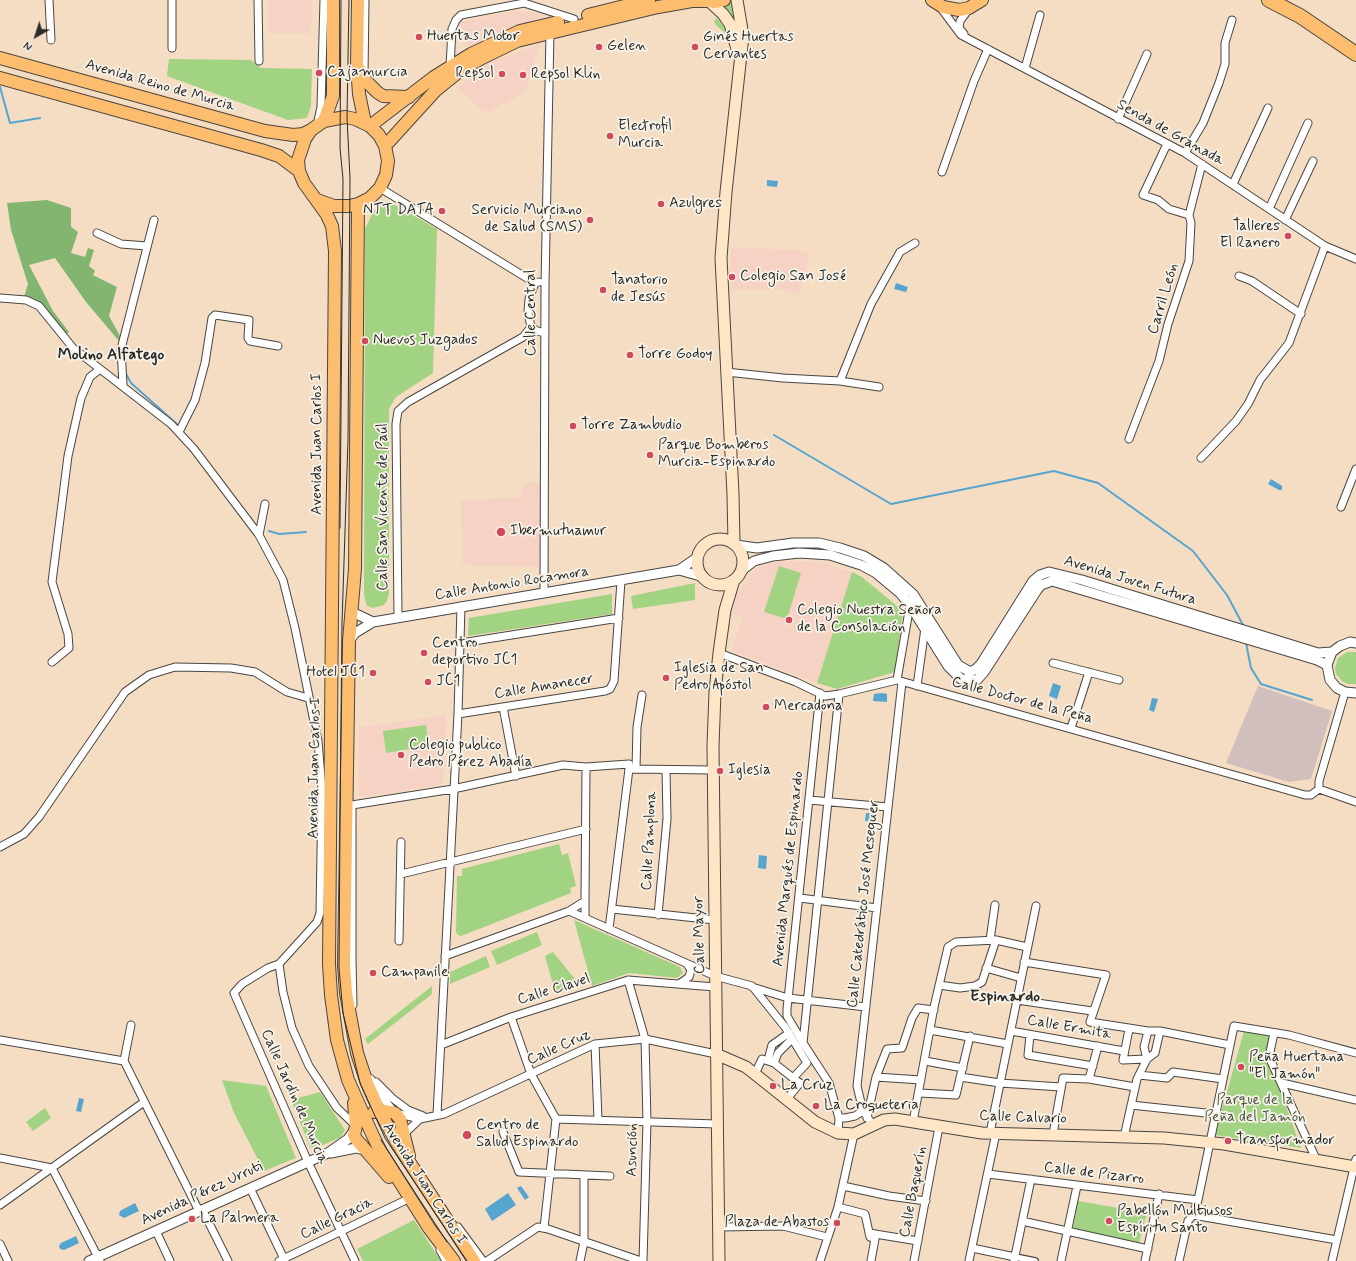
<!DOCTYPE html>
<html>
<head>
<meta charset="utf-8">
<style>
  body { margin:0 }
  #map { position:relative; width:1356px; height:1261px; overflow:hidden; background:#f5ddc3; font-family:Mynerve,sans-serif }
  canvas { display:block }
  .north { position:absolute; left:16px; top:16px; width:40px; height:40px; -webkit-text-stroke:3px #f7f3e8; paint-order:stroke; rotate:219deg; font-size:11px; font-weight:700; line-height:16px; text-align:center; color:#2b2b2b }
  .north::after { content:''; display:block; margin:auto; width:14px; height:18px; background:#2b2b2b; clip-path:polygon(50% 0,100% 100%,50% 72%,0 100%) }
</style>
</head>
<body>
<div id="map">
<canvas width="1356" height="1261"></canvas>
<div class="north">N</div>
</div>
<script>
const ctx = document.querySelector('canvas').getContext('2d');
ctx.lineJoin = 'round';
function fill(path, color) { ctx.fillStyle = color; ctx.fill(path, 'evenodd'); }
const poly = rows => new Path2D(rows.map(r => 'M' + r).join(''));
function stroke(path, color, width, dash) { ctx.strokeStyle = color; ctx.lineWidth = width; ctx.lineCap = dash ? 'butt' : 'round'; ctx.setLineDash(dash || []); ctx.stroke(path); }
function drawText(font, color, halo, rows, align = 'center') {
  ctx.font = font + ' Mynerve,sans-serif'; ctx.lineWidth = 3.5; ctx.setLineDash([]); ctx.textBaseline = 'middle'; ctx.strokeStyle = halo; ctx.fillStyle = color; for (const [text, x, y, turn = 0] of rows) {
    ctx.save(); ctx.translate(x, y); ctx.rotate((+turn || 0) * Math.PI / 180); ctx.textAlign = isNaN(turn) ? turn : align; if (halo) ctx.strokeText(text, 0, 0); ctx.fillText(text, 0, 0); ctx.restore();
  }
}
fill(poly([
  [268,0,312,0,311,33,268,33],
  [516,11,550,14,501,32,468,47,460,22],
  [540,44,525,93,485,113,456,87,491,62],
  [731,247,799,250,810,254,799,295,782,289,730,290],
  [540,482,541,567,463,565,461,500,522,498,523,483],
  [807,561,825,563,852,572,817,683,731,651,743,617,730,613,733,595,740,590,755,568,776,562],
  [446,715,443,782,440,785,362,797,359,796,359,727]
]), '#f5d2c3');
fill(poly([
  [1258,686,1332,711,1311,779,1289,782,1226,763]
]), '#d1bfbd');
fill(poly([
  [731,3,737,24,738,32,721,7],
  [717,18,726,30,729,41,724,32,716,25,714,21],
  [169,59,251,60,261,68,312,69,311,106,307,118,288,120,167,76],
  [387,205,395,205,437,229,433,373,396,397,389,409,389,593,387,601,384,605,373,608,367,606,364,595,365,229,373,212,378,207],
  [779,566,801,573,787,619,764,612],
  [852,572,862,577,903,611,895,672,837,689,817,683],
  [695,583,695,600,633,609,631,596],
  [612,594,612,614,468,636,469,618],
  [1347,652,1356,652,1356,684,1348,684,1343,682,1336,674,1335,668,1338,658],
  [426,725,429,746,386,753,383,731],
  [559,844,562,855,568,853,576,886,570,888,571,893,461,936,458,935,456,932,457,876,462,876,462,869],
  [574,920,680,967,683,973,677,978,629,973,592,986],
  [537,932,542,945,497,965,491,951],
  [553,952,579,984,555,991,545,956],
  [486,956,490,967,450,984,450,972],
  [432,986,432,994,368,1044,365,1039],
  [1245,1027,1271,1034,1266,1059,1278,1084,1301,1148,1215,1135],
  [222,1080,266,1086,296,1158,264,1171,234,1113],
  [320,1092,345,1130,341,1137,316,1148,310,1147,291,1100],
  [45,1108,51,1118,33,1131,26,1122],
  [1078,1201,1147,1213,1139,1243,1073,1228],
  [414,1220,441,1261,363,1261,357,1249]
]), '#a2d382');
fill(poly([
  [47,200,71,208,71,227,78,232,71,253,85,257,88,248,94,250,89,266,95,271,93,275,117,287,109,316,120,336,119,341,86,302,55,258,29,265,53,311,69,332,66,335,24,297,28,284,11,230,7,203]
]), '#81b570');
fill(poly([
  [767,180,778,181,777,187,767,186],
  [896,283,908,287,906,292,894,289],
  [1271,479,1282,486,1282,490,1279,490,1268,484],
  [1053,683,1061,686,1057,699,1049,696],
  [882,693,887,694,887,702,873,701,874,694],
  [1152,698,1158,699,1154,712,1149,710],
  [866,813,877,814,876,822,865,821],
  [759,855,767,856,766,869,758,868],
  [79,1098,84,1099,81,1112,76,1111],
  [521,1186,529,1197,525,1200,517,1188],
  [508,1193,516,1205,492,1221,485,1209],
  [135,1203,139,1211,124,1218,119,1215,120,1211],
  [76,1236,79,1243,64,1250,60,1249,59,1246,61,1243]
]), '#55a5cf');
stroke(poly([
  [0,87,10,123,40,118],
  [125,372,131,383,179,426],
  [774,435,891,504,1054,471,1098,483,1193,551,1227,595,1243,625],
  [269,531,279,534,306,532],
  [1246,643,1251,668,1261,684,1312,700]
]), '#55a5cf', 2);
const pedestrian = poly([
  [1015,1257,1035,1261]
]);
const minor = poly([
  [49,0,51,40],
  [172,0,172,48],
  [258,0,259,61],
  [940,7,961,35,1185,153,1325,246,1356,259],
  [964,34,959,28,960,21,969,9],
  [450,67,452,29,456,20,461,15,524,3,574,19],
  [1025,68,1040,15],
  [364,75,365,0],
  [1118,119,1147,54],
  [318,121,321,107,324,0],
  [1167,144,1143,195,1158,200,1169,209,1189,215],
  [1185,153,1203,123,1219,83,1225,64,1225,43,1232,20],
  [942,172,974,81,988,49],
  [1233,184,1268,108],
  [380,188,535,283],
  [1269,209,1308,123],
  [1285,220,1313,161],
  [97,233,121,244,147,246],
  [1239,276,1252,281,1301,314],
  [539,282,535,283,529,299,528,312,531,327,537,331,545,333],
  [0,298,26,300,39,306,73,348,171,424,194,449,259,535,283,580,295,628,318,741,322,790,320,913,317,922,279,964,268,968,242,984,234,993,308,1162,355,1261],
  [726,372,783,378,840,381,879,387],
  [840,381,871,304,900,252,915,243],
  [123,385,121,349,154,220],
  [179,432,195,400,205,363,212,318,215,315,249,320,248,338,250,341,278,346],
  [1129,439,1159,361,1168,324,1189,261,1191,223,1189,215,1202,164],
  [1201,458,1236,421,1248,404,1260,380,1289,343,1325,246],
  [1341,507,1356,469],
  [259,535,265,504],
  [544,593,545,284,550,32],
  [398,617,396,424,398,411,408,402,523,337,531,327],
  [461,643,619,618],
  [719,653,796,682,825,696,839,694,897,680,1305,795,1311,795,1319,789],
  [52,662,69,648,68,634,52,582,68,456,81,398,90,377,100,369],
  [1053,663,1119,680],
  [897,680,910,605],
  [917,686,925,628],
  [820,693,787,1009,787,1016,803,1043,829,1083,839,1118,838,1133],
  [503,707,516,776],
  [458,714,605,691,610,689,614,681,621,581],
  [1071,728,1089,672],
  [636,769,637,727,642,695],
  [1319,789,1319,781,1345,692],
  [1319,789,1356,802],
  [809,800,888,807],
  [352,805,352,959,353,1005],
  [352,805,453,789,563,765,586,767,629,764,629,769,713,770],
  [0,847,24,834,39,817,125,692,149,675,175,667,231,668,255,672,287,692,308,698],
  [401,874,586,829],
  [800,898,877,908],
  [612,909,715,920],
  [569,911,715,976,752,986,785,1027,807,1063,793,1078,800,1083,786,1100],
  [658,915,667,819,666,770],
  [585,918,585,901],
  [609,929,629,769],
  [990,940,995,905],
  [399,941,401,842],
  [445,956,569,911,585,901,586,767],
  [1024,962,1106,975,1090,1022,1148,1031,1160,1031,1230,1045],
  [279,964,283,992,292,1028,309,1066,337,1108,356,1126],
  [986,968,1021,978],
  [628,980,645,1039,647,1122,643,1261],
  [679,984,689,977,691,970,687,964],
  [939,985,960,988,975,986,982,982,996,940],
  [752,987,788,998,866,1007],
  [1017,1000,1092,1011],
  [511,1017,531,1074,556,1119,717,1124],
  [131,1025,124,1061,199,1211],
  [1129,1029,1123,1060,1147,1059,1144,1047,1148,1031],
  [930,1030,1008,1044],
  [1011,1031,1124,1051],
  [1274,1033,1269,1057,1317,1161],
  [1030,1035,1028,1055,1093,1066],
  [0,1040,124,1061],
  [803,1043,839,694],
  [595,1044,598,1119],
  [441,1045,511,1017,628,980,715,987],
  [768,1060,772,1045,789,1033],
  [925,1061,963,1068],
  [774,1063,778,1053,792,1039],
  [755,1074,762,1059,774,1063,793,1078],
  [1139,1075,1167,1078,1173,1072,1223,1079],
  [876,1077,921,1080],
  [960,1077,1000,1083,1061,1087],
  [371,1079,378,1092,395,1113,420,1119,444,1114,595,1044,645,1039,716,1054],
  [1089,1079,1098,1046],
  [376,1082,392,1098,408,1110,423,1116],
  [1282,1083,1356,1100],
  [920,1093,956,1095,970,1036],
  [1131,1105,1215,1114],
  [437,1115,458,714,461,606],
  [839,1118,845,1118,855,1116,863,1111],
  [867,1118,876,1077,887,1049,902,1048,912,1018,918,1008,934,1010],
  [913,1122,934,1007,948,947,956,942,996,940,1027,947],
  [873,1125,863,1111,857,1086,902,682],
  [503,1132,519,1172,610,1176],
  [990,1133,1036,906],
  [404,1134,420,1119],
  [1053,1134,1063,1078,1089,1079,1135,1087],
  [1124,1137,1137,1079,1147,1059,1155,1053,1160,1031],
  [0,1158,52,1168,100,1261],
  [988,1174,1198,1200],
  [843,1186,889,1196,926,1201],
  [250,1188,285,1261],
  [0,1205,144,1102],
  [838,1207,865,1214,870,1237,875,1239,871,1261],
  [202,1209,228,1261],
  [1193,1215,1337,1240],
  [1022,1221,1148,1249],
  [458,1227,483,1261],
  [718,1227,783,1226,827,1237],
  [544,1228,556,1119],
  [156,1231,170,1261],
  [869,1233,918,1241],
  [0,1244,8,1261],
  [972,1248,1015,1257],
  [440,1250,446,1261],
  [279,1261,406,1200],
  [487,1261,538,1227,548,1229,641,1261],
  [580,1261,584,1242,584,1175],
  [820,1261,838,1207,854,1134],
  [914,1261,939,1127],
  [969,1261,996,1133],
  [1014,1261,1031,1179],
  [1061,1261,1077,1186],
  [1145,1261,1159,1194],
  [1179,1261,1188,1221,1193,1215,1198,1200,1234,1026,1289,1035,1356,1053],
  [1332,1261,1356,1159]
]);
const tertiary = poly([
  [736,545,757,548,793,543,819,543,840,548,864,556,884,568,913,594,958,665,970,672,976,669,981,664,1033,581,1040,575,1049,572,1082,580,1318,653,1332,652],
  [679,570,704,577],
  [741,571,754,561,773,556,799,553,830,555,861,565,876,573,900,593,910,605,948,666,961,679,977,680,984,672,1037,590,1041,585,1052,581,1317,660,1327,665],
  [352,612,373,622],
  [349,641,355,633,373,622,679,570,698,557],
  [1356,643,1350,642,1340,646,1332,652,1327,665,1330,680,1337,688,1345,692,1356,693],
  [331,1153,356,1148,364,1150],
  [89,1261,328,1153,348,1139,355,1129]
]);
const secondary = poly([
  [709,1,723,14,730,24,737,49],
  '697 562a23 23 0 1 1 46 0a23 23 0 1 1-46 0Z',
  [734,543,733,494,721,258,726,192,743,36,737,0],
  [716,1054,746,1067,815,1122,838,1133,854,1134,884,1120,895,1119,982,1133,1164,1138,1224,1144,1356,1167],
  [719,1261,713,746,715,692,719,653,725,610,734,580]
]);
const primary = poly([
  [358,0,357,65,359,94,365,123],
  [706,0,714,2,724,0],
  [932,0,943,7,959,10,969,8,982,0],
  [588,15,649,0],
  [0,58,265,131,293,135,303,134,311,130],
  [358,67,364,79,377,92,383,96,409,97],
  [0,78,261,150,279,156,299,171],
  [324,121,333,96,333,0],
  [370,126,434,77,471,54,520,31,558,22],
  [385,146,436,90,461,70,482,58,517,41,658,7,692,1,709,1],
  [317,200,334,206,349,206,358,204,370,198,380,188,386,175,388,161,385,146,379,135,370,126,355,119,345,117,324,121,311,130,305,139,298,160,299,171,304,183,327,215,332,226,335,251,329,964,331,995,337,1040,348,1080,373,1136,381,1152,429,1228,454,1261],
  [358,204,355,569,349,641,344,965,346,993,357,1053,367,1083,379,1110,397,1143,474,1261],
  [354,1103,356,1126,354,1135,356,1139,389,1177],
  [374,1112,381,1110,395,1113,400,1119,409,1156]
]);
const motorway = poly([
  [1269,0,1300,16,1356,54]
]);
stroke(pedestrian, '#494642', 8);
stroke(minor, '#494642', 9);
stroke(tertiary, '#494642', 11);
stroke(secondary, '#494642', 13);
stroke(primary, '#494642', 14);
stroke(motorway, '#494642', 16);
stroke(pedestrian, '#fff', 5.5);
stroke(minor, '#fff', 7);
stroke(tertiary, '#fff', 9);
stroke(secondary, '#fee5c5', 11);
stroke(primary, '#fcbd6e', 12);
stroke(motorway, '#fcbd6e', 14);
stroke(poly([
  [349,0,347,118,350,178,348,440,342,623,340,821,339,968,343,1013,360,1083,385,1138,467,1261],
  [340,528,343,179,340,148,341,0],
  [381,1140,447,1242]
]), '#2b2b2b', 1);
for (const [x, y, r, color] of [
  [419,37,4,"#d1495b"],
  [599,47,4,"#d1495b"],
  [695,47,4,"#d1495b"],
  [319,73,4,"#d1495b"],
  [502,74,4,"#d1495b"],
  [523,75,4,"#d1495b"],
  [610,136,4,"#d1495b"],
  [661,204,4,"#d1495b"],
  [442,211,4,"#d1495b"],
  [590,220,4,"#d1495b"],
  [1288,236,4,"#d1495b"],
  [732,277,4,"#d1495b"],
  [603,290,4,"#d1495b"],
  [365,341,4,"#d1495b"],
  [630,355,4,"#d1495b"],
  [573,426,4,"#d1495b"],
  [650,455,4,"#d1495b"],
  [501,532,5,"#d1495b"],
  [789,620,4,"#d1495b"],
  [424,653,4,"#d1495b"],
  [373,673,4,"#d1495b"],
  [666,678,4,"#d1495b"],
  [428,682,4,"#d1495b"],
  [766,707,4,"#d1495b"],
  [401,755,4,"#d1495b"],
  [720,771,4,"#d1495b"],
  [373,973,4,"#d1495b"],
  [1241,1067,4,"#d1495b"],
  [773,1086,4,"#d1495b"],
  [816,1106,4,"#d1495b"],
  [467,1135,5,"#d1495b"],
  [1228,1141,4,"#d1495b"],
  [192,1219,4,"#d1495b"],
  [1109,1221,4,"#d1495b"],
  [837,1223,4,"#d1495b"]
]) { const dot = new Path2D(); dot.arc(x, y, r, 0, 2 * Math.PI); ctx.fillStyle = color; ctx.fill(dot); stroke(dot, '#f7f3e8', 1.5); }
drawText('15px', '#2b2b2b', '#f7f3e8', [
  ["Huertas Motor",427,37],
  ["Ginés Huertas",703,38],
  ["Cervantes",703,55],
  ["Gelen",607,47],
  ["Cajamurcia",327,73],
  ["Repsol",494,74,"right"],
  ["Repsol Klin",531,75],
  ["Electrofil",618,127],
  ["Murcia",618,144],
  ["Azulgres",669,204],
  ["NTT DATA",434,211,"right"],
  ["Servicio Murciano",582,211,"right"],
  ["de Salud (SMS)",582,228,"right"],
  ["Talleres",1280,227,"right"],
  ["El Ranero",1280,244,"right"],
  ["Colegio San José",740,277],
  ["Tanatorio",611,281],
  ["de Jesús",611,298],
  ["Nuevos Juzgados",373,341],
  ["Torre Godoy",638,355],
  ["Torre Zambudio",581,426],
  ["Parque Bomberos",658,446],
  ["Murcia-Espinardo",658,463],
  ["Ibermutuamur",510,532],
  ["Colegio Nuestra Señora",797,611],
  ["de la Consolación",797,628],
  ["Centro",432,644],
  ["deportivo JC1",432,661],
  ["Iglesia de San",674,669],
  ["Pedro Apóstol",674,686],
  ["Hotel JC1",365,673,"right"],
  ["JC1",436,682],
  ["Mercadona",774,707],
  ["Colegio publico",409,746],
  ["Pedro Pérez Abadía",409,763],
  ["Iglesia",728,771],
  ["Campanile",381,973],
  ["Peña Huertana",1249,1058],
  ["\"El Jamón\"",1249,1075],
  ["La Cruz",781,1086],
  ["La Croqueteria",824,1106],
  ["Centro de",476,1126],
  ["Salud Espinardo",476,1143],
  ["Transformador",1236,1141],
  ["Pabellón Multiusos",1117,1212],
  ["Espíritu Santo",1117,1229],
  ["La Palmera",200,1219],
  ["Plaza de Abastos",829,1223,"right"]
], 'left');
drawText('15px', '#2b2b2b', '#f7f3e8', [
  ["Avenida Reino de Murcia",160,86,16],
  ["Senda de Granada",1170,133,29],
  ["Carril León",1164,299,-73],
  ["Calle Central",532,313,-90],
  ["Avenida Juan Carlos I",318,444,-90],
  ["Calle San Vicente de Paúl",384,507,-90],
  ["Avenida Joven Futura",1130,581,17],
  ["Calle Antonio Rocamora",512,584,-9],
  ["Calle Amanecer",544,687,-9],
  ["Calle Doctor de la Peña",1022,701,15],
  ["Avenida Juan Carlos I",315,768,-89],
  ["Calle Pamplona",650,841,-87],
  ["Avenida Marqués de Espinardo",789,869,-84],
  ["Calle Catedrático José Meseguer",864,904,-84],
  ["Calle Mayor",700,935,-91],
  ["Calle Clavel",554,990,-17],
  ["Calle Ermita",1069,1028,10],
  ["Calle Cruz",559,1048,-24],
  ["Calle Jardín de Murcia",294,1097,66],
  ["Calle Calvario",1023,1118,2],
  ["Asunción",633,1150,-89],
  ["Calle de Pizarro",1094,1174,7],
  ["Avenida Juan Carlos I",424,1184,57],
  ["Calle Baquerín",914,1192,-79],
  ["Avenida Pérez Urruti",202,1194,-25],
  ["Calle Gracia",337,1219,-26]
]);
drawText('15px', '#495541', '#f7f3e8', [
  ["Parque de la",1255,1101],
  ["Peña del Jamón",1255,1118]
]);
drawText('bold 16px', '#2b2b2b', '#f7f3e8', [
  ["Molino Alfatego",111,356],
  ["Espinardo",1005,998]
]);
</script>
</body>
</html>
